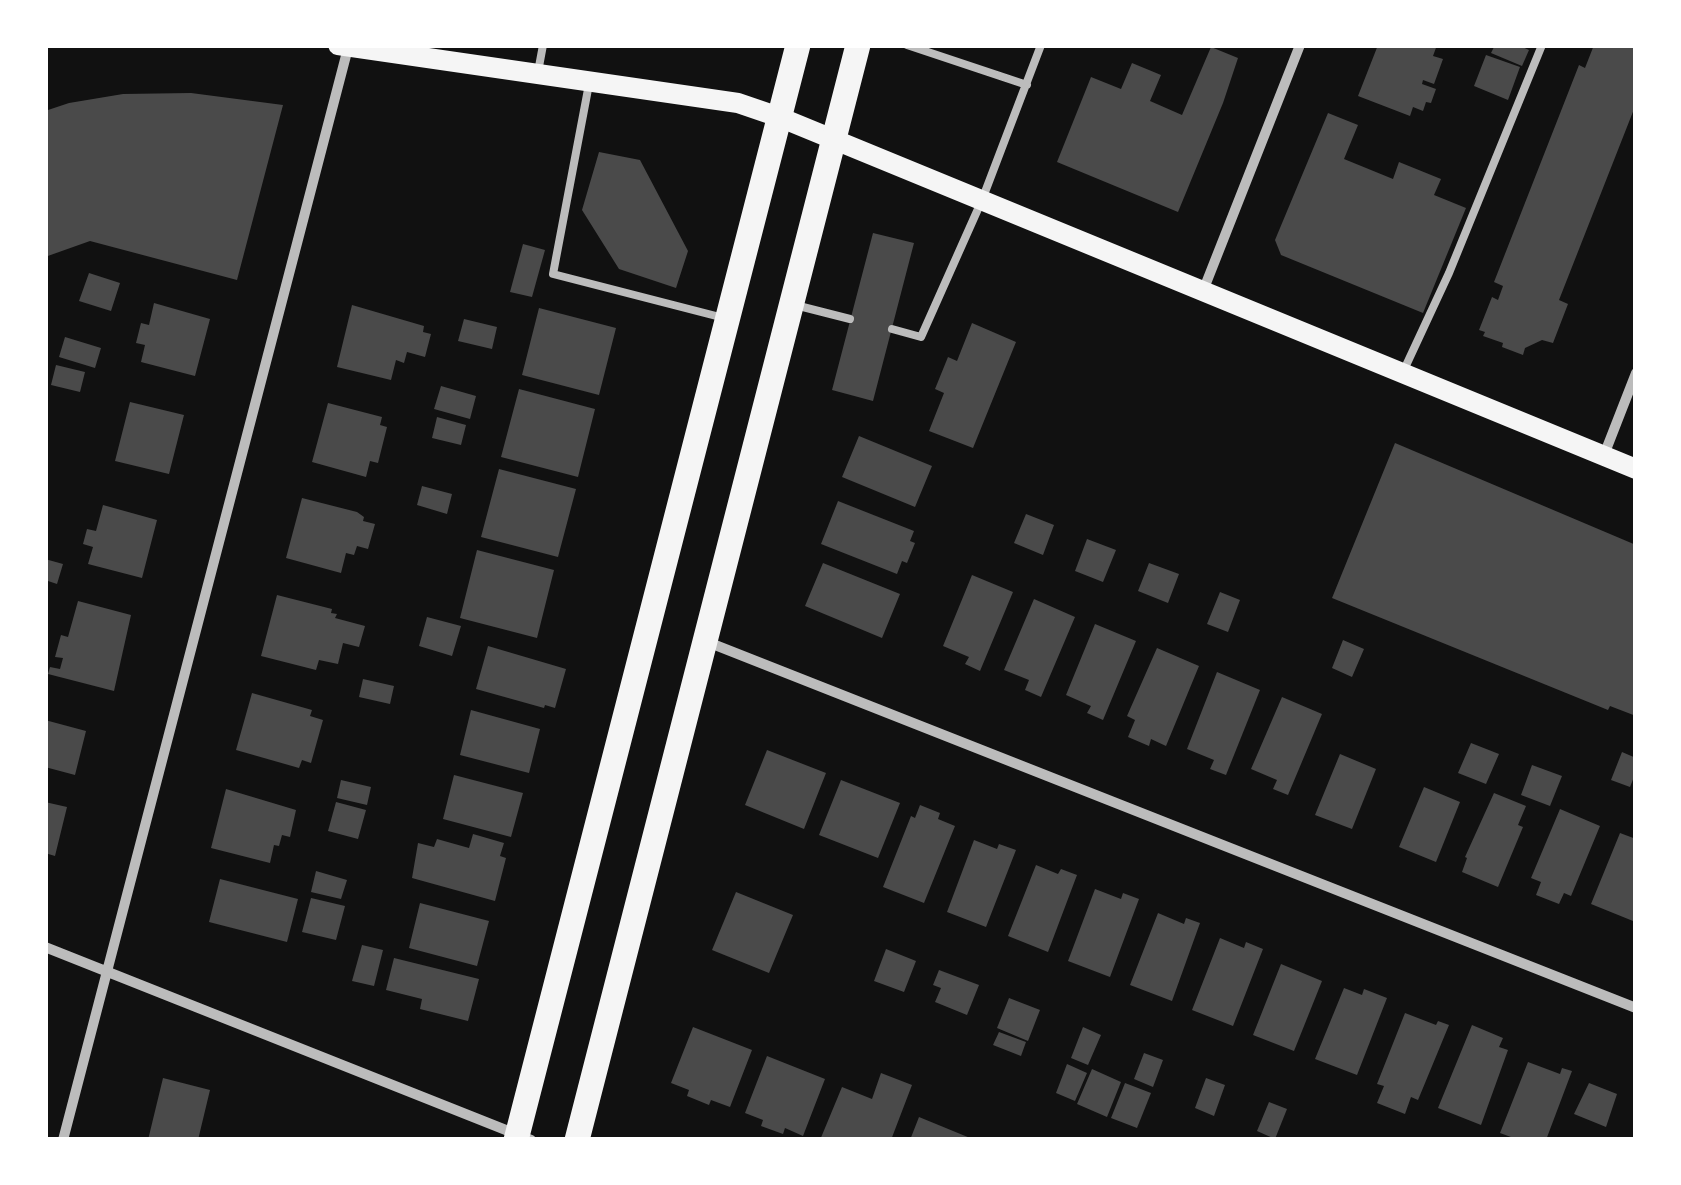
<!DOCTYPE html>
<html>
<head>
<meta charset="utf-8">
<style>
  body { margin:0 }
  #map { position:relative; width:1681px; height:1185px; overflow:hidden; background:#111; font-family:Overpass,sans-serif }
  canvas { display:block }
  .frame { position:absolute; inset:0; border:48px solid #fff; pointer-events:none }
</style>
</head>
<body>
<div id="map">
<canvas width="1681" height="1185"></canvas>
<div class="frame"></div>
</div>
<script>
const ctx = document.querySelector('canvas').getContext('2d');
ctx.lineJoin = 'round';
function fill(path, color) { ctx.fillStyle = color; ctx.fill(path, 'evenodd'); }
const poly = rows => new Path2D(rows.map(r => 'M' + r).join(''));
function stroke(path, color, width, dash) { ctx.strokeStyle = color; ctx.lineWidth = width; ctx.lineCap = dash ? 'butt' : 'round'; ctx.setLineDash(dash || []); ctx.stroke(path); }
fill(poly([
  [1378,45,1437,45,1433,56,1443,59,1434,84,1423,80,1422,84,1436,89,1431,103,1426,102,1423,111,1413,107,1410,116,1358,96],
  [1495,45,1518,45,1529,50,1522,66,1491,53],
  [1594,45,1636,45,1636,104,1559,300,1568,304,1553,343,1542,340,1525,348,1523,355,1502,347,1503,343,1483,336,1485,332,1479,330,1492,297,1498,300,1503,286,1494,282,1579,65,1585,68],
  [1211,47,1238,58,1223,103,1178,212,1057,162,1091,77,1121,89,1132,63,1161,75,1150,101,1182,115],
  [1486,55,1520,67,1508,100,1474,86],
  [191,93,283,105,237,280,90,241,45,257,45,111,69,103,123,94],
  [1328,113,1358,125,1344,159,1393,179,1399,162,1441,179,1434,195,1466,208,1423,313,1281,255,1275,240],
  [599,152,640,160,688,251,676,288,619,269,582,210],
  [873,233,914,243,873,401,832,390],
  [523,244,545,250,532,297,510,292],
  [89,273,120,283,111,311,79,301],
  [154,303,210,319,195,376,141,362,145,345,136,343,141,323,149,325],
  [352,305,424,326,423,332,431,334,425,357,407,352,404,363,396,360,391,380,337,367],
  [539,308,616,328,599,395,522,375],
  [464,319,497,327,492,349,458,341],
  [972,323,1016,342,973,448,929,431,944,393,935,389,948,357,957,361],
  [65,337,101,348,95,368,59,357],
  [56,365,85,372,80,392,51,385],
  [441,386,476,396,470,419,434,409],
  [519,389,595,409,578,477,501,457],
  [130,402,184,415,169,474,115,461],
  [328,403,382,417,380,425,387,427,378,463,370,461,366,477,312,462],
  [437,417,466,425,461,445,432,438],
  [859,436,932,466,915,507,842,477],
  [1395,443,1636,545,1636,716,1610,706,1608,710,1332,598],
  [499,469,576,489,558,557,481,537],
  [422,486,452,494,447,514,417,505],
  [302,498,357,512,364,517,363,521,375,524,368,549,357,546,354,555,346,553,341,573,286,558],
  [838,501,914,531,910,541,915,543,907,563,902,561,897,574,821,544],
  [103,505,157,520,142,578,88,564,93,547,83,544,87,529,96,531],
  [1026,514,1054,525,1043,555,1014,543],
  [1087,539,1116,550,1103,582,1075,571],
  [477,550,554,570,537,638,460,618],
  [45,559,63,564,57,584,45,580],
  [823,563,900,594,882,638,805,606],
  [1149,563,1179,574,1168,603,1138,591],
  [972,575,1013,592,980,671,965,664,969,657,943,646],
  [1220,592,1240,600,1228,632,1207,624],
  [277,595,332,609,331,613,337,614,335,618,365,626,359,647,343,643,338,664,319,660,316,670,261,656],
  [1034,599,1075,617,1041,697,1025,690,1029,680,1004,670],
  [78,601,131,615,114,691,48,674,50,667,60,669,63,658,55,657,61,635,68,637],
  [427,617,461,626,452,656,419,646],
  [1095,624,1136,641,1103,720,1087,713,1091,706,1066,695],
  [1343,640,1364,649,1352,677,1332,668],
  [488,646,566,669,555,708,545,705,544,708,476,689],
  [1157,648,1199,666,1166,746,1151,739,1149,746,1128,737,1135,720,1127,716],
  [1217,672,1260,690,1226,775,1210,769,1214,760,1187,749],
  [363,679,394,686,390,704,359,697],
  [252,693,312,710,310,716,323,720,311,763,302,760,299,768,236,750],
  [1282,697,1322,714,1288,795,1273,789,1277,780,1251,769],
  [471,710,540,729,529,773,460,755],
  [45,720,86,731,75,775,45,767],
  [1471,743,1499,754,1486,784,1458,773],
  [767,750,826,773,804,829,745,805],
  [1622,752,1636,758,1636,772,1630,787,1611,780],
  [1340,754,1376,769,1352,829,1315,815],
  [1532,765,1562,776,1550,806,1521,795],
  [454,775,523,793,511,837,443,819],
  [341,780,371,787,367,805,337,798],
  [841,780,900,803,878,858,819,835],
  [1424,787,1460,802,1436,862,1399,847],
  [226,789,296,810,290,837,282,835,279,846,274,845,270,863,211,848],
  [1494,793,1526,806,1518,825,1523,827,1498,887,1462,872,1467,858,1465,857],
  [45,802,67,807,55,856,45,853],
  [336,802,366,810,358,839,328,831],
  [920,805,940,813,938,819,955,826,924,903,883,887,911,816,915,818],
  [1560,809,1600,826,1571,896,1564,893,1559,904,1536,895,1541,882,1531,878],
  [1620,833,1636,839,1636,914,1633,921,1591,904],
  [473,834,504,843,500,856,506,858,495,901,412,878,418,843,434,847,437,839,469,848],
  [974,840,997,849,999,844,1016,850,986,927,947,912],
  [1036,865,1058,874,1061,869,1077,875,1048,952,1008,936],
  [316,871,347,880,341,899,311,892],
  [220,879,298,899,287,942,209,922],
  [1095,889,1121,899,1123,893,1139,899,1110,977,1068,961],
  [736,892,793,915,769,973,712,950],
  [311,898,345,906,336,940,302,932],
  [420,903,489,921,477,966,409,948],
  [1158,913,1184,924,1186,918,1200,923,1172,1001,1130,985],
  [1220,938,1244,948,1246,942,1263,949,1233,1026,1192,1010],
  [362,945,383,950,374,986,352,981],
  [886,949,916,961,904,992,874,981],
  [394,958,479,979,468,1021,420,1009,422,999,386,990],
  [1281,964,1322,981,1294,1051,1253,1035],
  [939,970,979,985,967,1015,935,1002,941,988,933,985],
  [1344,988,1362,995,1364,989,1387,998,1357,1075,1315,1059],
  [1009,998,1040,1010,1028,1041,997,1028],
  [1405,1013,1436,1025,1438,1021,1449,1025,1418,1100,1411,1097,1405,1114,1377,1103,1384,1086,1377,1084],
  [1472,1025,1503,1038,1499,1047,1508,1050,1481,1125,1438,1108],
  [693,1027,752,1050,730,1107,711,1100,709,1105,687,1096,689,1090,671,1083],
  [1083,1027,1101,1035,1088,1065,1071,1058],
  [999,1032,1026,1042,1021,1056,993,1045],
  [1144,1053,1163,1060,1153,1087,1134,1079],
  [767,1056,825,1079,803,1136,785,1128,783,1134,761,1126,763,1120,745,1113],
  [1528,1062,1560,1074,1562,1068,1572,1071,1546,1140,1519,1140,1500,1133],
  [1067,1064,1087,1073,1075,1101,1056,1093],
  [1092,1069,1121,1082,1107,1117,1077,1104],
  [881,1073,912,1085,891,1140,820,1140,842,1087,872,1099],
  [163,1078,210,1090,198,1140,148,1140],
  [1206,1078,1225,1085,1214,1116,1195,1108],
  [1125,1083,1151,1093,1137,1128,1111,1118],
  [1589,1083,1617,1094,1606,1127,1574,1114],
  [1269,1102,1287,1109,1275,1139,1257,1131],
  [919,1117,975,1140,910,1140]
]), '#4a4a4a');
stroke(poly([
  [907,45,1027,85],
  [538,72,543,45],
  [589,84,553,274,724,318],
  [795,305,850,319],
  [892,329,921,337,982,200,1041,45],
  [1403,372,1449,273,1542,45]
]), '#bcbcbc', 8);
stroke(poly([
  [1203,291,1300,45],
  [1604,455,1636,373],
  [705,641,1636,1008],
  [45,947,531,1140],
  [63,1140,348,48]
]), '#bcbcbc', 10);
stroke(poly([
  [338,45,738,103,779,117,1636,469]
]), '#f5f5f5', 20);
stroke(poly([
  [516,1140,798,45],
  [577,1140,858,45]
]), '#f5f5f5', 25);
</script>
</body>
</html>
